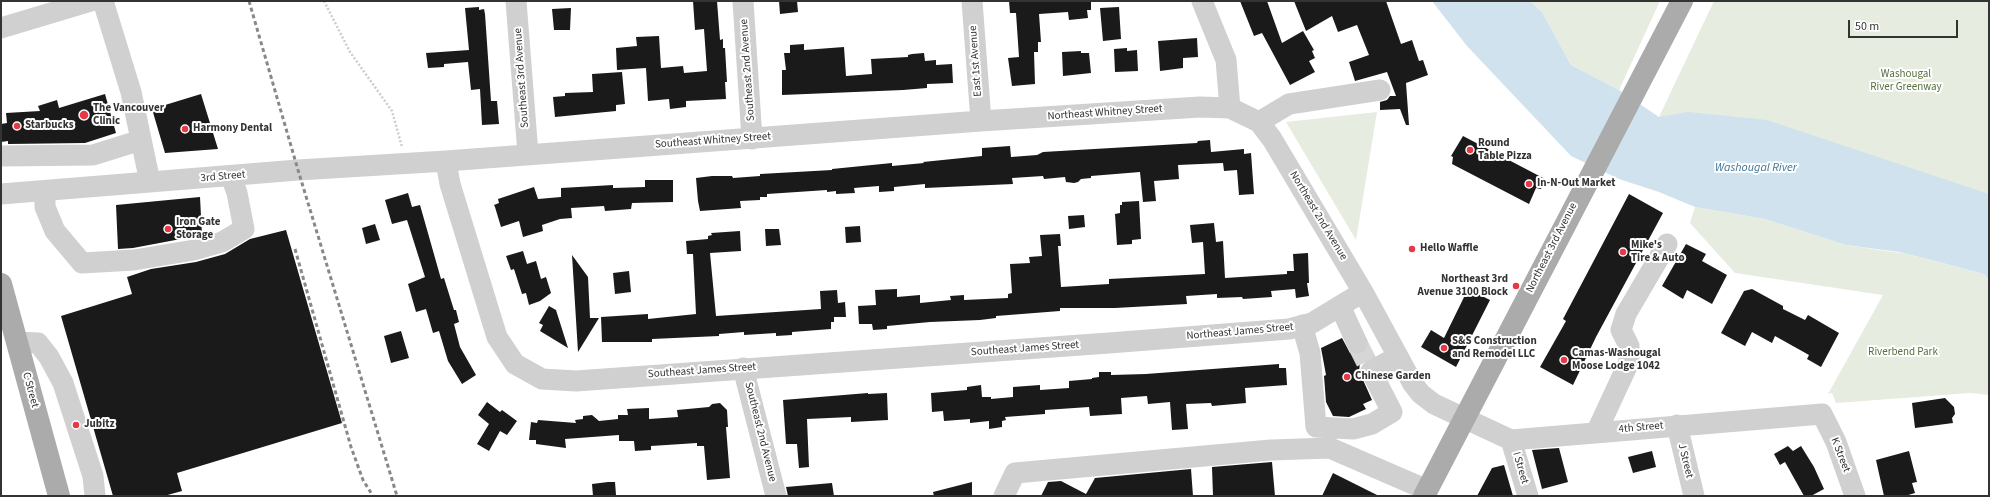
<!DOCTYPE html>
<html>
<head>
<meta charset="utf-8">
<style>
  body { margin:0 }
  #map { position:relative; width:1990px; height:497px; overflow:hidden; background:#fff; font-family:"Source Sans 3",sans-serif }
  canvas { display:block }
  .frame { position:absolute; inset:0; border:2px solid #333; pointer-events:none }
  .scale { position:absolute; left:1848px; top:20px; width:110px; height:18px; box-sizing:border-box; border:2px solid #333; border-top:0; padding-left:5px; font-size:12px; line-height:14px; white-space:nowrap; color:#333; -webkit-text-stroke:3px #fff; paint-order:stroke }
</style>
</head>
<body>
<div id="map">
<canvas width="1990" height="497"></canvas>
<div class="frame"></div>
<div class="scale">50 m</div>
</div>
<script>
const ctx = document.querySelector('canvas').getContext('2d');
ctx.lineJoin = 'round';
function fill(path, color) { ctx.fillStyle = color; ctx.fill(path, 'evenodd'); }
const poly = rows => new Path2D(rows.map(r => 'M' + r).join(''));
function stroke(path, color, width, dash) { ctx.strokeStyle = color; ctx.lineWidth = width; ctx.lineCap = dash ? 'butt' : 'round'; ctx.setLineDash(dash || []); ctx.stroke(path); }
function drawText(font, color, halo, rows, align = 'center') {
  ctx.font = font + ' "Source Sans 3",sans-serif'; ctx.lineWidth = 4; ctx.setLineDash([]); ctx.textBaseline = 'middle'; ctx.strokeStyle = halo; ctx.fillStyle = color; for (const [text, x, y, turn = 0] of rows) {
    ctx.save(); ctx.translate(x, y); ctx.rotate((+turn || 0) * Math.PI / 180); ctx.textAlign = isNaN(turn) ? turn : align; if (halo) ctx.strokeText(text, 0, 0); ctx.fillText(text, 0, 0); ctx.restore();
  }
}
fill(poly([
  [1530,1,1660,1,1619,90,1571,65,1542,12],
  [1714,1,1989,1,1989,194,1659,117],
  [1377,112,1356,240,1286,122],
  [1695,207,1765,219,1846,245,1907,254,1984,274,1989,280,1989,395,1970,393,1836,403,1832,393,1828,394,1883,295,1735,273,1690,223]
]), '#e6ecdf');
fill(poly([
  [1432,1,1530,1,1542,12,1571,65,1619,90,1659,117,1688,112,1767,120,1989,194,1989,280,1984,274,1931,260,1899,252,1846,245,1765,219,1695,207,1659,192,1619,179,1571,156,1467,46]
]), '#cfe2ee');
fill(poly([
  [693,1,717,1,720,40,723,39,723,48,725,48,727,82,725,82,726,99,686,101,686,107,670,109,669,99,648,101,646,68,617,70,616,48,637,46,636,37,659,36,661,68,683,66,684,73,707,71,704,29,695,30],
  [779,1,797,1,798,12,780,14],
  [1009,1,1091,1,1091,10,1087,10,1088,18,1069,20,1068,12,1039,14,1041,42,1038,42,1038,52,1034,52,1035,84,1012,86,1008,58,1019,57,1016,13,1010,13],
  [1240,1,1267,1,1282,43,1303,31,1314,50,1312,51,1315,58,1309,61,1315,72,1290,85,1262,33,1254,36],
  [1294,1,1386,1,1401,44,1412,40,1419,61,1423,60,1428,75,1406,83,1409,125,1406,125,1400,109,1380,110,1380,102,1387,100,1390,96,1396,96,1387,72,1355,81,1349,62,1369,55,1357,25,1338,32,1332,16,1306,31],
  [479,7,479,10,484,9,485,14,491,101,497,101,499,124,482,125,480,89,471,90,468,62,444,64,444,67,428,68,426,53,469,50,465,8],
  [1119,7,1121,39,1103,41,1100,8],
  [571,8,570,30,554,30,552,9],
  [1197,38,1198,57,1183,58,1183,68,1160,71,1158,41],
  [804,44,804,50,844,47,846,76,872,74,871,59,908,57,908,55,912,54,924,53,925,61,936,60,936,65,952,64,953,83,927,84,927,88,903,90,782,95,782,70,786,70,784,53,790,53,790,45],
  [1127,48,1127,51,1137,50,1138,71,1115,72,1114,49],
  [1081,51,1081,53,1089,53,1091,73,1063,76,1062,52],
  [622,72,625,104,616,105,616,111,555,117,553,97,565,96,565,93,593,92,592,74],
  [105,94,116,133,85,143,8,144,8,141,1,142,1,124,7,123,6,113,40,111,38,106,57,100,59,108],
  [201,94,218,149,165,153,152,109],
  [1463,136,1545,179,1541,189,1536,188,1529,204,1452,164,1453,157,1451,156],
  [1210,140,1211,152,1244,149,1244,154,1251,153,1254,194,1239,195,1237,170,1224,171,1223,163,1178,165,1179,179,1154,181,1156,201,1143,202,1140,172,1091,176,1091,178,1081,179,1078,182,1074,183,1066,182,1065,177,1044,179,1043,176,1012,178,1013,184,925,188,925,184,894,187,894,191,879,192,879,186,854,188,855,193,836,194,836,191,827,192,827,190,767,194,767,197,760,197,760,200,740,201,741,208,700,211,698,201,696,178,712,176,732,176,733,178,760,176,760,174,832,170,832,169,892,163,892,166,924,163,923,162,982,156,982,148,1010,146,1011,157,1037,155,1043,152,1197,143,1198,141],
  [645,180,673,180,673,202,632,203,631,209,605,211,604,206,571,208,572,218,560,219,542,225,543,231,523,237,519,221,501,227,495,207,494,205,499,203,498,199,534,187,538,199,561,197,561,188,613,185,613,188,645,187],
  [408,193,412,207,420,205,441,279,444,278,454,310,456,310,459,322,454,324,460,347,476,375,462,384,448,361,439,331,433,333,426,309,416,312,408,284,425,277,407,220,392,224,385,200],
  [1629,194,1663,213,1596,337,1573,385,1540,367,1566,321,1563,319],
  [200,197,202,235,133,248,118,249,116,205],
  [1139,201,1141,239,1132,240,1132,244,1117,245,1115,214,1120,213,1120,205,1122,205,1122,202],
  [1084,215,1085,227,1069,229,1068,216],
  [1214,223,1216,242,1223,241,1225,278,1287,274,1287,271,1294,271,1293,254,1308,253,1309,283,1307,283,1309,296,1296,298,1295,289,1271,291,1272,297,1243,299,1242,297,1217,298,1217,294,1186,296,1187,304,1115,308,1060,308,1060,311,996,316,996,318,980,320,930,322,887,326,887,329,873,330,872,324,859,324,858,306,876,305,875,290,897,289,897,297,920,295,920,303,951,300,950,296,964,295,964,300,1008,298,1008,294,1012,293,1010,264,1030,263,1029,257,1042,256,1040,235,1060,234,1061,246,1058,246,1061,287,1109,284,1109,279,1205,274,1203,242,1192,243,1190,225],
  [375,224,380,240,366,244,362,228],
  [860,226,861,242,846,243,845,227],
  [765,229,779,229,781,245,766,246],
  [286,230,342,423,177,473,182,491,164,496,113,496,61,316,132,294,127,277,151,269,196,262,225,254,250,239],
  [740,231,741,251,710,253,716,316,821,309,820,291,837,290,838,303,845,302,846,317,834,317,834,322,831,322,831,329,792,332,792,335,776,336,776,333,744,335,744,332,719,334,719,336,652,339,652,342,602,342,601,317,648,314,648,319,696,314,693,254,687,254,686,241,708,239,708,236,712,235,711,233],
  [1686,244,1706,254,1702,261,1727,275,1712,304,1687,290,1683,299,1662,286],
  [523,251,527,264,536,261,541,279,546,277,551,293,540,301,529,305,526,293,522,294,514,269,511,270,506,256],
  [572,255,588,277,590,318,599,318,578,352],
  [629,271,631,292,615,294,613,273],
  [1468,289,1490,300,1456,367,1421,347,1431,330,1444,338],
  [1752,289,1783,306,1783,309,1805,320,1808,315,1839,333,1821,367,1807,359,1809,355,1775,336,1772,343,1752,332,1745,346,1721,333,1744,291],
  [549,306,556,310,568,348,540,331,543,325,539,323],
  [401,331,409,358,391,363,384,336],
  [1342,338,1350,353,1356,355,1362,354,1367,350,1370,358,1360,363,1359,371,1372,400,1363,404,1366,409,1349,417,1333,416,1326,402,1324,376,1326,375,1321,348],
  [1279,364,1279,368,1286,368,1287,385,1245,388,1246,403,1212,406,1211,403,1186,404,1188,429,1172,430,1170,402,1148,404,1147,396,1121,398,1122,414,1090,416,1089,407,1045,410,1045,414,1005,417,1006,420,1002,421,1002,427,989,429,989,421,970,423,970,419,944,421,943,411,932,412,931,393,967,390,967,387,981,385,982,397,991,397,991,399,1013,397,1013,387,1040,385,1040,390,1069,388,1069,381,1092,379,1092,378,1099,377,1099,372,1111,372,1111,375,1146,374],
  [868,393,868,394,887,393,888,420,851,422,851,417,807,419,809,467,799,468,797,444,786,444,783,400],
  [1945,398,1954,407,1955,414,1952,418,1953,423,1915,428,1912,403],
  [487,402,500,412,502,410,517,421,507,435,500,431,489,451,477,444,489,424,478,415],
  [720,403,727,410,728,427,726,427,730,478,707,480,704,446,697,446,697,443,651,446,651,450,635,451,634,441,619,441,619,435,565,439,566,448,536,444,536,440,529,440,531,422,537,423,538,420,576,423,575,420,583,419,583,416,592,415,599,421,618,419,618,415,628,415,627,409,649,408,649,419,678,417,677,410,709,407,712,404],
  [1788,446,1793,451,1801,446,1814,467,1824,489,1811,496,1804,496,1785,462,1780,465,1774,454],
  [1559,448,1568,482,1542,489,1532,450],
  [1652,451,1656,467,1633,473,1628,457],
  [1909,451,1917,482,1912,483,1915,493,1905,496,1884,496,1876,460],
  [1272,462,1275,496,1213,496,1212,467],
  [1504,465,1513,496,1477,496,1492,468],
  [1191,469,1193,496,1041,496,1048,482,1061,481,1086,494,1095,478],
  [1333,473,1379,496,1322,496],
  [608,482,615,482,616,495,593,496,592,484],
  [972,482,972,496,934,496,933,492],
  [832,483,834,496,788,496,786,487]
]), '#1a1a1a');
stroke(poly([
  [1357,343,1367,363]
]), '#d6d6d6', 21, [21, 10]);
stroke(poly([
  [324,1,350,52,392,111,402,147]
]), '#cdcdcd', 2.5, [2, 2]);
stroke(poly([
  [103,1,131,92,150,182],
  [516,1,528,154],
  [743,1,752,139],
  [972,1,981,121],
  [1202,1,1226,60,1230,108],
  [1,28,91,1],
  [1259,122,1289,104,1380,90],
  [1,156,93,155,141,140],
  [446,161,450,184,497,337,515,364,542,379,576,381,1109,343,1289,329,1312,323,1363,292],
  [45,191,45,207,55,231,82,263,134,260,194,250,222,242,244,229,237,193,231,176],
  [1,194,298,170,446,161,981,121,1200,107,1230,108,1259,122,1272,139,1363,292,1413,384,1421,394,1434,404,1511,440,1822,414,1836,442,1855,496],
  [1340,306,1357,343],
  [1302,325,1310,353,1316,427,1353,429,1372,424,1392,412,1371,371,1397,357],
  [17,342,38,343,49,357,63,383,93,476,95,496],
  [743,368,776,496],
  [1677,425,1694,496],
  [1596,433,1629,362,1629,346,1621,330,1626,314,1667,244],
  [1511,440,1528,496],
  [1004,496,1015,473,1271,450,1330,448,1427,490]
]), '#d0d0d0', 21);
stroke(poly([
  [1,284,59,496],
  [1424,496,1682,1]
]), '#ababab', 22);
stroke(poly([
  [249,1,298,170,397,496],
  [295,249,351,447,363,480,373,496]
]), '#888', 3, [4, 3]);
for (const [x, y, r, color] of [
  [84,115,5,"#e63946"],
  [17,126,4,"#e63946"],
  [185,129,4,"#e63946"],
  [1470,150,4,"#e63946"],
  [1529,184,4,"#e63946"],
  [168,229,4,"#e63946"],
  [1412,249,4,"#e63946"],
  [1623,252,4,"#e63946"],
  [1516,286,4,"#e63946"],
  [1444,348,4,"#e63946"],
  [1564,360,4,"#e63946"],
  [1347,377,4,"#e63946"],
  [76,425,4,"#e63946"]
]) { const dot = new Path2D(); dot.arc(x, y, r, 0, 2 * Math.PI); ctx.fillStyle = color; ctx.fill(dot); stroke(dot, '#fff', 1.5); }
drawText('11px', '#333', '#fff', [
  ["East 1st Avenue",976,61,-94],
  ["Southeast 2nd Avenue",748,70,-94],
  ["Southeast 3rd Avenue",522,78,-94],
  ["Northeast Whitney Street",1105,113,-4],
  ["Southeast Whitney Street",713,141,-4],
  ["3rd Street",223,177,-5],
  ["Northeast 2nd Avenue",1318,216,59],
  ["Northeast 3rd Avenue",1552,248,-63],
  ["Northeast James Street",1240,332,-5],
  ["Southeast James Street",1025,349,-4],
  ["Southeast James Street",702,371,-4],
  ["C Street",30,390,75],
  ["4th Street",1641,428,-5],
  ["Southeast 2nd Avenue",760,432,76],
  ["K Street",1840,455,69],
  ["J Street",1685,461,76],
  ["I Street",1520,468,74]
]);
drawText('11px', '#56703f', '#fff', [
  ["Washougal",1906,75],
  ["River Greenway",1906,88],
  ["Riverbend Park",1903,353]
]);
drawText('bold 11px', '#333', '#fff', [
  ["The Vancouver",93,109],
  ["Clinic",93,122],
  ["Starbucks",25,126],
  ["Harmony Dental",193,129],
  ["Round",1478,144],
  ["Table Pizza",1478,157],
  ["In-N-Out Market",1537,184],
  ["Iron Gate",176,223],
  ["Storage",176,236],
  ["Mike's",1631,246],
  ["Tire & Auto",1631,259],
  ["Hello Waffle",1420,249],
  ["Northeast 3rd",1508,280,"right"],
  ["Avenue 3100 Block",1508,293,"right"],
  ["S&S Construction",1452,342],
  ["and Remodel LLC",1452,355],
  ["Camas-Washougal",1572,354],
  ["Moose Lodge 1042",1572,367],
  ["Chinese Garden",1355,377],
  ["Jubitz",84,425]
], 'left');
drawText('italic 12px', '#3f7597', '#fff', [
  ["Washougal River",1756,168]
]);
</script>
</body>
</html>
